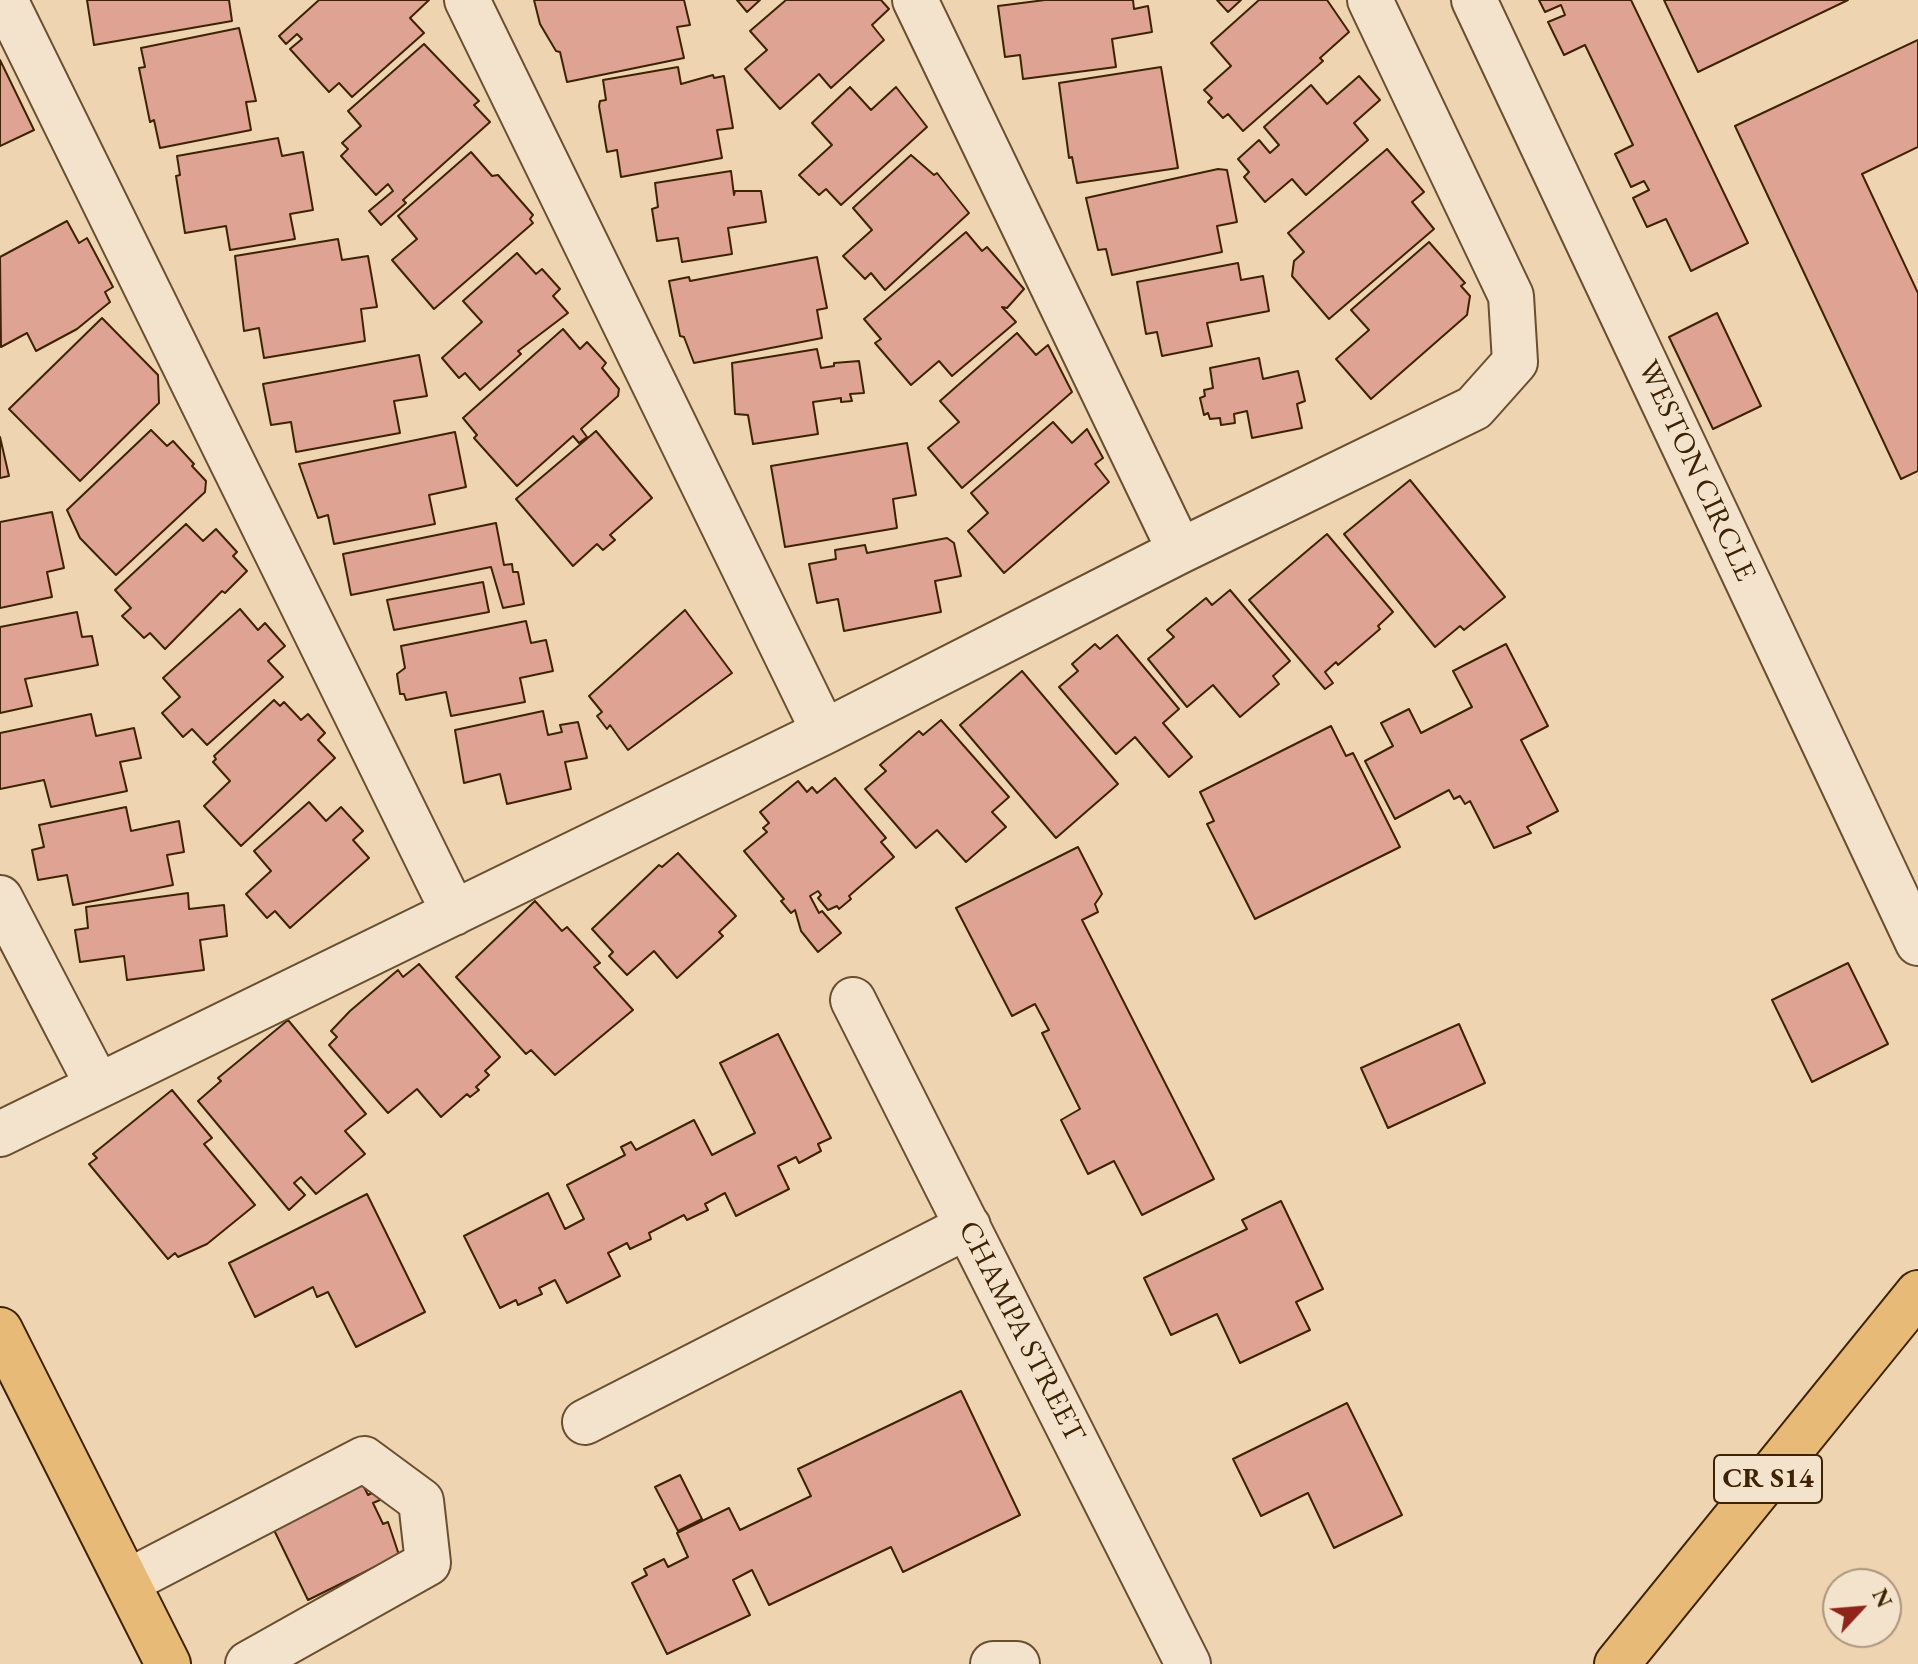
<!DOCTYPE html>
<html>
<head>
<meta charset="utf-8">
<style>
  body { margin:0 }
  #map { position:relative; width:1918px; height:1664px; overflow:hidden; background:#eed4b1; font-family:"EB Garamond",serif }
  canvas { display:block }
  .north { position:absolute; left:1822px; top:1568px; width:80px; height:80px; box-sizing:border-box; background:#f4e3cc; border:2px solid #ab967c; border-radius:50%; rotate:64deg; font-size:22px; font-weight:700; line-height:32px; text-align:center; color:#3d2304 }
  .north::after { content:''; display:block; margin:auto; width:28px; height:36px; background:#8f2418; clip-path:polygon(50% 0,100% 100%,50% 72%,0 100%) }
</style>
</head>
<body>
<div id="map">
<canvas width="1918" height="1664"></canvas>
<div class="north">N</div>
</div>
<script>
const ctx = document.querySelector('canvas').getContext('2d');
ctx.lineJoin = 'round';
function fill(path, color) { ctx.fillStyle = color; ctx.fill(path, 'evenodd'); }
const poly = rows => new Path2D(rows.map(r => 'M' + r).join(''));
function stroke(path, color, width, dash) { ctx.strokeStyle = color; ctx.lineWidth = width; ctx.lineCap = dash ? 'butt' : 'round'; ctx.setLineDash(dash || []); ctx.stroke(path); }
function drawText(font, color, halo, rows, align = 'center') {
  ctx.font = font + ' "EB Garamond",serif'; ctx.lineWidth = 6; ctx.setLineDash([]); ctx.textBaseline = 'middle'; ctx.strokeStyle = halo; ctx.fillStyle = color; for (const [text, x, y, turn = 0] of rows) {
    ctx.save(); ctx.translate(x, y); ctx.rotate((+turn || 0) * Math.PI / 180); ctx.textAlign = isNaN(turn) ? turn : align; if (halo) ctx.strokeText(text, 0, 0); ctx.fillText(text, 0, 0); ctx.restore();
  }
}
const building = poly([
  [87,0,229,0,232,21,94,45,87,0],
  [319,0,429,0,410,18,424,33,352,97,339,83,329,92,290,49,302,39,297,34,286,44,279,36,319,0],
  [534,0,684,0,690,25,677,27,684,58,567,82,560,52,556,51,540,24,534,0],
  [737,0,760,0,747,12,737,0],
  [786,0,881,0,889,9,872,25,884,40,831,88,819,74,780,109,745,69,767,50,750,31,786,0],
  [1045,0,1133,0,1134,9,1148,6,1152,32,1112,39,1116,67,1023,79,1020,55,1005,57,998,6,1045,0],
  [1217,0,1241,0,1228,12,1217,0],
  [1259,0,1327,0,1349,32,1320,58,1323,61,1243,131,1228,114,1223,118,1208,102,1212,98,1204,90,1231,66,1211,43,1259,0],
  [1539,0,1631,0,1748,243,1691,271,1666,219,1647,227,1633,198,1649,190,1644,181,1631,187,1615,154,1633,145,1585,45,1564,55,1548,22,1565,15,1561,5,1545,12,1539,0],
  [1664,0,1848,0,1698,72,1664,0],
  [239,28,256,101,246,102,251,130,160,148,154,120,150,122,139,68,145,67,141,48,239,28],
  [1918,40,1918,147,1862,174,1918,293,1918,471,1901,479,1735,126,1918,40],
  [424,44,479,101,474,105,490,122,403,200,406,203,381,225,369,211,393,191,388,184,376,195,341,156,348,149,342,143,361,126,348,111,424,44],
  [0,60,34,130,0,146,0,60],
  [678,67,681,84,713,75,714,78,724,76,733,128,717,130,722,158,621,177,617,150,607,152,599,106,600,101,606,100,603,80,678,67],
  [1161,67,1178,168,1077,183,1072,157,1069,158,1059,83,1161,67],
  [1359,76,1380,100,1354,123,1368,140,1306,195,1292,179,1265,202,1244,177,1249,172,1238,159,1259,140,1270,153,1279,145,1264,127,1311,85,1327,104,1359,76],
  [850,87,871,110,896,87,927,127,841,205,826,189,819,195,799,175,832,145,812,123,850,87],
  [278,138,282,156,303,152,313,210,290,214,295,239,230,250,226,226,185,233,176,176,180,175,177,156,278,138],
  [1387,149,1424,192,1412,202,1434,229,1329,319,1292,276,1294,261,1304,252,1288,233,1387,149],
  [471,152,492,176,498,175,533,215,530,219,533,223,434,309,392,260,417,239,398,216,471,152],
  [911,155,934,175,937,173,969,213,885,290,871,273,865,279,843,256,872,230,853,208,911,155],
  [1218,169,1227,170,1237,222,1217,226,1222,252,1112,275,1106,249,1098,250,1086,198,1218,169],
  [731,171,734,195,735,191,761,191,766,222,728,228,732,254,682,262,678,238,657,241,652,209,658,207,655,183,731,171],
  [67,221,79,243,87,238,113,287,105,292,110,302,77,329,36,351,27,333,1,347,0,257,67,221],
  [966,232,982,251,987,247,1024,289,1007,308,1002,307,1016,322,952,376,939,361,911,385,875,343,881,339,864,319,966,232],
  [338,239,342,260,368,256,377,307,361,309,365,341,264,358,259,328,244,331,235,256,338,239],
  [1429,242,1465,283,1461,286,1470,296,1467,315,1371,399,1336,359,1369,330,1351,310,1429,242],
  [517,253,536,274,542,269,560,289,553,296,568,313,518,351,521,354,480,390,465,373,459,378,442,358,482,322,463,301,517,253],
  [817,257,827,308,817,310,822,338,694,363,684,337,680,336,669,281,689,277,690,281,817,257],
  [1238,263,1241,280,1263,276,1269,311,1207,323,1212,346,1162,356,1157,332,1146,334,1137,282,1238,263],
  [1717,313,1761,406,1713,429,1669,337,1717,313],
  [102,318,158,375,159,403,80,481,9,409,102,318],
  [563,329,580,349,587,342,606,363,602,368,619,389,618,396,581,429,587,437,579,443,573,436,517,486,474,438,477,435,463,418,563,329],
  [1017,333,1036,355,1048,345,1072,392,962,488,928,448,959,422,940,401,1017,333],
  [817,349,821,368,834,366,834,363,859,361,864,393,850,394,852,401,841,402,841,398,813,402,818,434,753,444,748,415,735,414,732,363,817,349],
  [419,355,427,396,394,401,400,433,296,452,291,422,271,425,263,384,419,355],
  [1259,358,1263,379,1298,371,1305,401,1297,404,1302,428,1252,438,1247,411,1234,414,1235,423,1221,425,1220,418,1210,419,1208,413,1204,415,1200,398,1205,396,1204,390,1213,388,1210,368,1259,358],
  [1053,422,1072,443,1087,429,1103,458,1095,464,1109,482,1004,573,968,531,988,513,971,493,1053,422],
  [151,430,167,446,173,441,194,464,192,466,206,481,205,492,116,575,80,538,67,510,151,430],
  [596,431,652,498,610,535,615,540,603,550,597,544,573,566,516,499,596,431],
  [455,432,466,487,429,495,435,524,334,544,328,515,318,518,299,464,455,432],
  [0,437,9,476,0,478,0,437],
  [907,443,916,495,893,499,897,528,785,547,771,466,907,443],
  [1410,480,1505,597,1464,630,1460,626,1435,647,1344,534,1410,480],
  [52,512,64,568,47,572,52,597,0,608,0,522,52,512],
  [496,523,504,565,512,564,513,572,518,572,524,604,503,608,491,567,351,595,343,554,496,523],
  [186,524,203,541,216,529,237,552,233,556,247,571,225,593,222,591,165,649,150,633,144,638,122,616,131,608,115,590,186,524],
  [1327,534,1393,612,1378,626,1380,629,1338,665,1336,662,1325,672,1333,683,1325,689,1249,600,1327,534],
  [947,538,954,543,961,576,935,581,941,612,844,631,838,599,817,603,809,564,836,559,835,550,865,545,867,553,947,538],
  [483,582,489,612,394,630,387,600,483,582],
  [1230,590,1290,661,1273,676,1279,684,1240,717,1213,685,1187,707,1148,659,1174,637,1167,630,1206,598,1212,605,1230,590],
  [240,609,258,630,265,623,285,646,268,661,283,677,207,745,192,729,183,737,162,713,180,697,163,678,240,609],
  [685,610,732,673,628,750,610,725,607,729,597,716,602,712,589,696,685,610],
  [77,612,82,637,92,636,98,665,25,679,32,706,0,713,0,627,77,612],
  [526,621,531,643,546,640,553,671,520,678,525,702,451,716,446,692,406,700,404,694,400,694,397,674,405,668,401,646,526,621],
  [1117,635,1179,709,1163,723,1192,757,1169,777,1135,737,1116,754,1059,687,1078,671,1072,664,1095,644,1100,649,1117,635],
  [1506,644,1548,726,1521,740,1558,811,1527,827,1531,833,1494,848,1470,801,1465,804,1460,796,1454,799,1449,790,1395,819,1365,761,1393,746,1381,723,1409,709,1421,733,1472,707,1453,671,1506,644],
  [1022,671,1118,784,1056,838,960,725,1022,671],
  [274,700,280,706,284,702,301,720,308,714,325,733,318,740,335,758,241,846,204,806,230,781,213,762,216,759,214,756,274,700],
  [543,711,548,735,562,732,560,725,578,722,587,758,565,762,571,789,507,804,500,774,464,783,455,730,543,711],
  [91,714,96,736,134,728,141,758,120,762,127,791,51,807,44,780,0,789,0,733,91,714],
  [941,720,1009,797,992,812,1006,827,966,862,937,830,916,848,865,789,886,771,880,765,919,731,923,735,941,720],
  [1331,726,1346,756,1353,753,1400,847,1255,919,1207,824,1214,821,1200,792,1331,726],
  [835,778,886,838,881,842,894,857,849,896,851,899,839,909,837,906,828,910,818,898,821,895,818,891,810,896,819,913,822,911,841,933,818,952,801,931,795,910,791,913,781,901,784,899,744,851,767,832,763,828,769,823,760,812,798,781,807,792,812,787,817,793,835,778],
  [309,802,326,821,341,807,363,831,353,840,369,858,290,928,275,911,267,918,246,894,271,871,254,851,309,802],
  [126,807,131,831,179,821,184,852,167,855,173,885,73,905,67,875,38,880,32,850,44,847,39,825,126,807],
  [1078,847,1102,894,1095,904,1098,912,1082,920,1214,1179,1142,1215,1114,1161,1088,1174,1061,1120,1080,1109,1042,1033,1049,1030,1035,1004,1012,1016,956,908,1078,847],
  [678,853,736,916,719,932,723,936,677,978,654,951,627,975,609,956,613,952,592,929,659,865,662,867,678,853],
  [188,893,189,909,224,905,227,936,200,940,204,970,127,980,124,956,80,962,75,930,88,928,86,907,188,893],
  [535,901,562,931,567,927,600,963,594,967,633,1010,555,1075,531,1050,526,1054,456,977,535,901],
  [1848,963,1888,1044,1812,1082,1772,1000,1848,963],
  [419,964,500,1057,485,1071,489,1075,476,1087,479,1090,470,1097,467,1094,441,1117,417,1089,388,1113,329,1045,337,1037,331,1031,350,1011,398,970,403,977,419,964],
  [288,1020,366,1114,345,1131,365,1154,316,1194,301,1177,294,1183,305,1195,289,1210,198,1101,221,1081,218,1078,288,1020],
  [1459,1024,1485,1083,1388,1128,1361,1068,1459,1024],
  [778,1034,831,1138,818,1144,821,1151,799,1163,796,1157,778,1166,789,1189,736,1216,725,1193,705,1204,708,1210,687,1220,684,1215,649,1233,651,1239,630,1249,627,1243,608,1253,620,1276,567,1303,555,1280,539,1288,542,1294,518,1305,516,1300,500,1308,464,1236,548,1193,565,1229,584,1219,567,1185,625,1155,621,1147,631,1142,636,1150,694,1120,712,1155,755,1133,720,1063,778,1034],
  [172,1090,212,1138,204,1144,255,1205,207,1244,178,1257,175,1253,168,1259,89,1164,97,1158,93,1154,172,1090],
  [367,1194,425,1312,356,1347,328,1292,317,1297,313,1287,255,1317,229,1263,367,1194],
  [1281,1201,1323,1289,1296,1302,1310,1330,1240,1363,1217,1314,1171,1335,1144,1278,1247,1229,1242,1220,1281,1201],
  [961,1391,1020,1515,903,1572,891,1547,769,1605,752,1570,733,1580,750,1615,667,1654,632,1583,647,1575,644,1569,664,1559,668,1567,688,1557,677,1533,729,1508,740,1530,811,1496,798,1469,961,1391],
  [1347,1403,1402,1515,1334,1548,1308,1493,1261,1516,1233,1459,1347,1403],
  [680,1475,702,1519,678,1531,655,1487,680,1475],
  [362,1483,368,1495,376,1491,380,1500,373,1503,383,1524,388,1522,399,1555,308,1600,273,1528,362,1483]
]);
fill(building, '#dea392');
stroke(building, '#3d2304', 2);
const minor = poly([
  [5,0,454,913],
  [467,0,824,732],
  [915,0,1180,551],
  [1474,0,1918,943],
  [0,898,98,1086],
  [853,1000,1188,1664],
  [0,1134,824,732,1180,551,1474,408,1515,362,1511,296,1370,0],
  [585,1422,968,1226],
  [127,1582,364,1459,421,1501,428,1563,248,1664],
  [993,1664,1017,1664]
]);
const major = poly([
  [0,1330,168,1664],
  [1617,1664,1918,1293]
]);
stroke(minor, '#694f2f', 48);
stroke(major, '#3d2304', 48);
stroke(minor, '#f4e3cc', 44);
stroke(major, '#e7ba78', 44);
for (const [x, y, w] of [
  [1768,1479,108]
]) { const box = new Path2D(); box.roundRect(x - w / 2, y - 24, w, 48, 6); ctx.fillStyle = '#f4e3cc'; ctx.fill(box); stroke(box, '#3d2304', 2); }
drawText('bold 28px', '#3d2304', null, [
  ["CR S14",1768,1479]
]);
drawText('30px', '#3d2304', '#f4e3cc', [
  ["WESTON CIRCLE",1696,471,65],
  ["CHAMPA STREET",1021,1332,63]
]);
</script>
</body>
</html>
